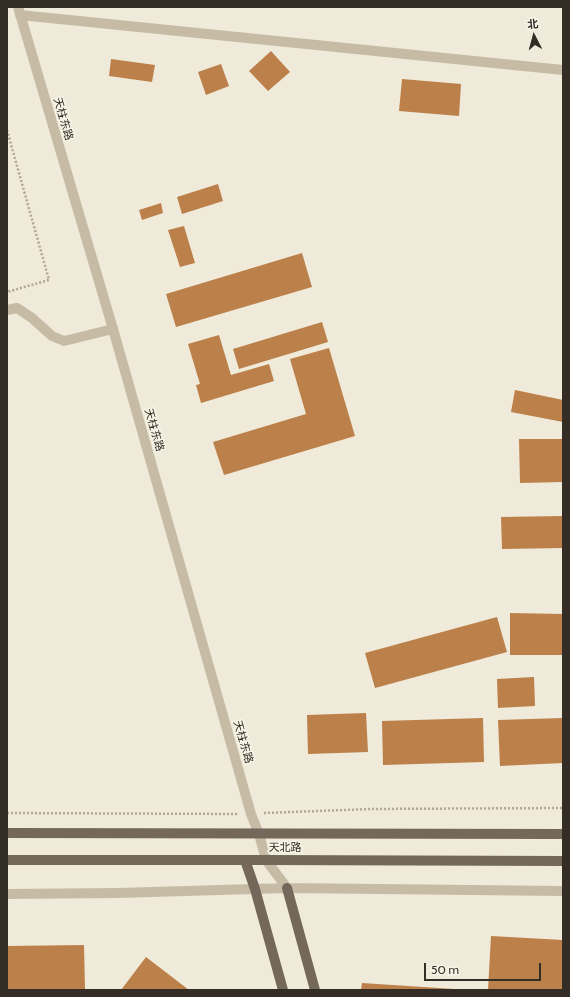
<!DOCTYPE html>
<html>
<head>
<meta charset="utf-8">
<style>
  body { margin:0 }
  #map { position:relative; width:570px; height:997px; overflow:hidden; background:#efead9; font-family:Cabin,"Noto Sans SC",sans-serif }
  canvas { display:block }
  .frame { position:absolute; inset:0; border:8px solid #332d26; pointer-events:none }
  .north { position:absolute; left:514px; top:16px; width:40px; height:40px; -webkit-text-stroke:3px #f7f3e5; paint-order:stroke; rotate:354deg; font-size:11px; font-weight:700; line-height:16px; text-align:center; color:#332d26 }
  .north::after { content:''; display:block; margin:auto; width:14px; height:18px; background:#332d26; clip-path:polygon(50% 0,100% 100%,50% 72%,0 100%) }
  .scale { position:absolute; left:424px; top:963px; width:117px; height:18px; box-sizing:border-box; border:2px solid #332d26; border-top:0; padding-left:5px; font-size:12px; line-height:14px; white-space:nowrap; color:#332d26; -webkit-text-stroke:3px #f7f3e5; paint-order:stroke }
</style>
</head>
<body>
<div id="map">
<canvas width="570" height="997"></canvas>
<div class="frame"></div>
<div class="north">北</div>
<div class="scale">50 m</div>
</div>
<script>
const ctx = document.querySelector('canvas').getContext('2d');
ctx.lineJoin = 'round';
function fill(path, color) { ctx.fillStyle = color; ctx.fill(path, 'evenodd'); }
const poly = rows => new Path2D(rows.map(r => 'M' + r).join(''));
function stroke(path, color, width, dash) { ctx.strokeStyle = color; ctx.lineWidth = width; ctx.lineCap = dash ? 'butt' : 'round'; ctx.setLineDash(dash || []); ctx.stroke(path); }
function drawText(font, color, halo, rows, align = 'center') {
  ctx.font = font + ' Cabin,"Noto Sans SC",sans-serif'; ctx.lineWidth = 3.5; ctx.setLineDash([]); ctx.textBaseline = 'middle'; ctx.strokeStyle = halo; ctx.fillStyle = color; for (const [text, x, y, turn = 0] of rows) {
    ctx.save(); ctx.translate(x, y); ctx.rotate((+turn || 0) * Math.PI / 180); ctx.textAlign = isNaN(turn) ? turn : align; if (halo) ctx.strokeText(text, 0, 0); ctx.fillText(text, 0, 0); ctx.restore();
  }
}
fill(poly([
  [271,51,290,72,268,91,249,71],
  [111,59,155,65,152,82,109,76],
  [221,64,229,86,206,95,198,72],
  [402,79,461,84,459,116,399,111],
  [218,184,223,201,182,214,177,197],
  [161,203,163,213,142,220,139,210],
  [184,226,195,263,180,267,168,230],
  [302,253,312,287,176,327,166,294],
  [322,322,328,342,239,369,233,349],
  [219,335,231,375,269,364,274,381,201,403,196,385,200,384,188,344],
  [329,348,355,436,224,475,213,442,306,414,290,359],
  [515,390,563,400,563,422,511,412],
  [519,439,563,439,563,482,520,483],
  [563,516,563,548,502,549,501,517],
  [510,613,563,614,563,655,510,655],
  [497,617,507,652,375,688,365,653],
  [534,677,535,706,498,708,497,679],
  [366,713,368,752,308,754,307,715],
  [483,718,484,762,383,765,382,721],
  [563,718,563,763,500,766,498,720],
  [491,936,563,940,563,990,488,990],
  [84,945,85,989,7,990,7,946],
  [146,957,189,990,121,990],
  [362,983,454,989,454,990,361,990]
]), '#bc804a');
stroke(poly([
  [7,130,49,280,7,292],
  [7,813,239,814],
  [264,813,371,809,563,808]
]), '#b1a691', 2.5, [2, 2]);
stroke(poly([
  [7,310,17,308,32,318,52,336,64,341,113,329],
  [266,860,287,888],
  [7,894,118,893,287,888,563,891]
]), '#c6bca6', 10);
stroke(poly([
  [18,7,113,329,251,814,259,834,266,860],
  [20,15,563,70]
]), '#c6bca6', 10);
stroke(poly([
  [7,833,563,834],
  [7,860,266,860,563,861],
  [245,860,255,889,283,990],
  [287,888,315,990]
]), '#736859', 10);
drawText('11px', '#332d26', '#f7f3e5', [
  ["天柱东路",63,119,74],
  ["天柱东路",154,430,74],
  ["天柱东路",243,742,74],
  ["天北路",285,848]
]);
</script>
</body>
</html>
